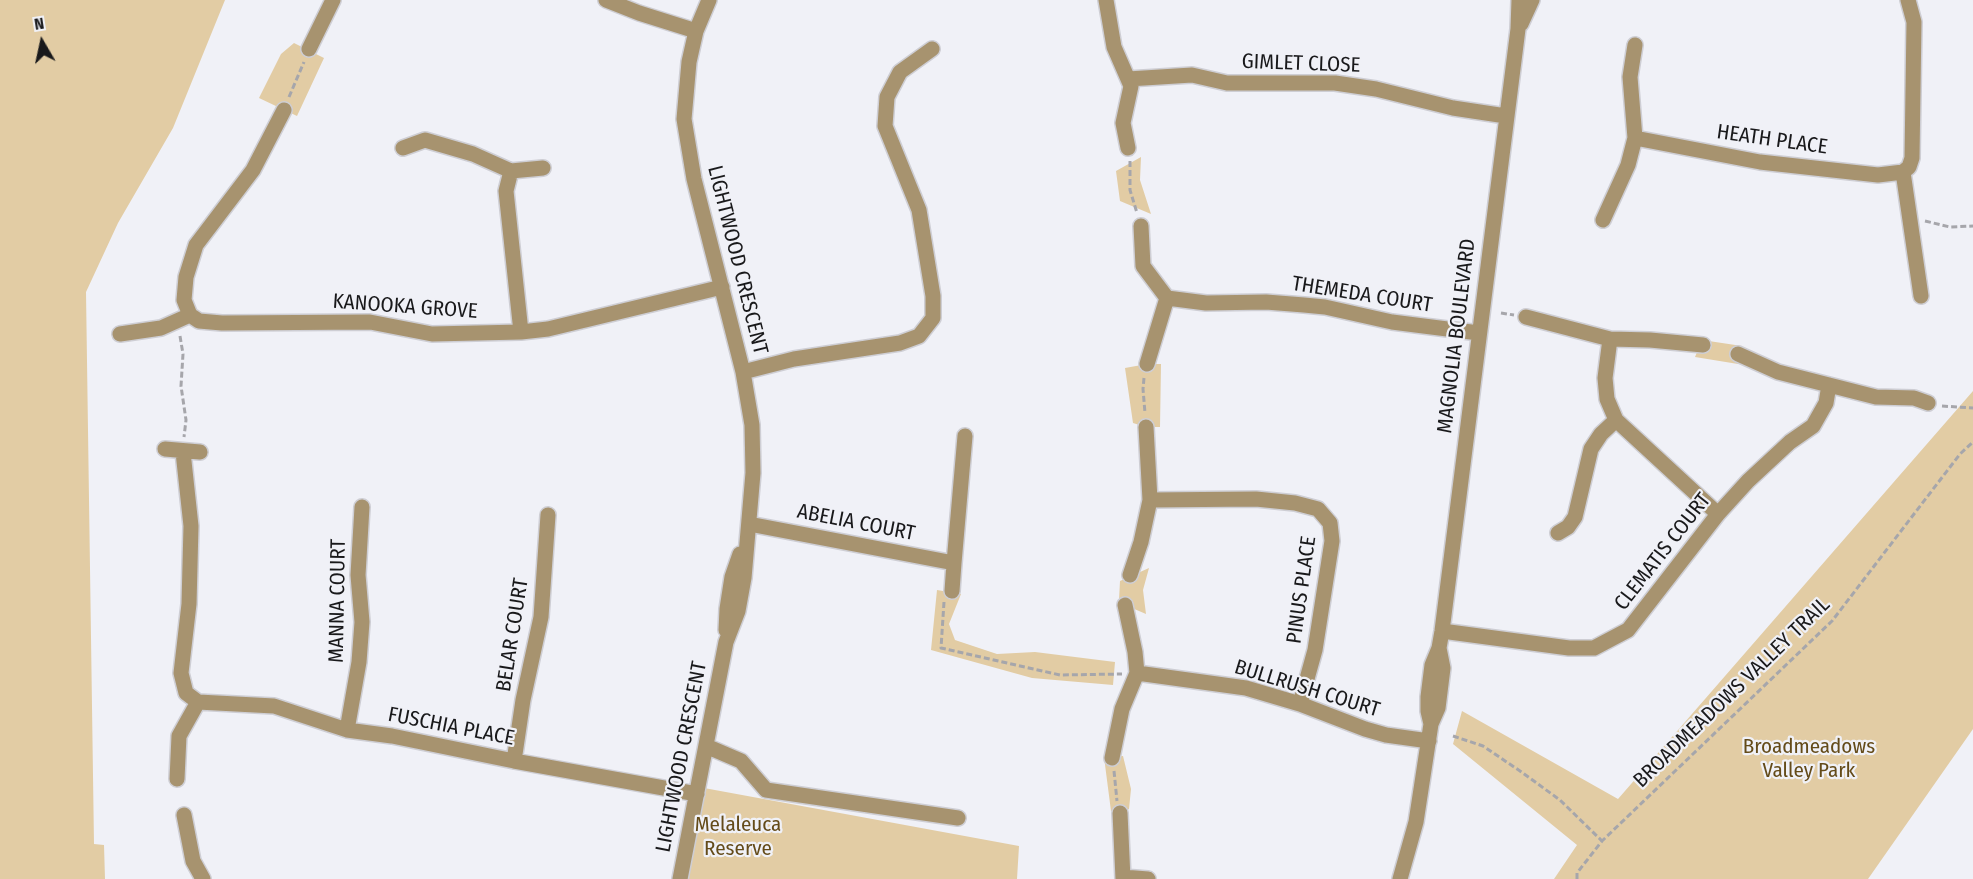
<!DOCTYPE html>
<html>
<head>
<meta charset="utf-8">
<style>
  body { margin:0 }
  #map { position:relative; width:1973px; height:879px; overflow:hidden; background:#f0f1f7; font-family:"Fira Sans Condensed",sans-serif }
  canvas { display:block }
  .north { position:absolute; left:12px; top:12px; width:60px; height:60px; -webkit-text-stroke:4px #f0f1f7; paint-order:stroke; rotate:351deg; font-size:16px; font-weight:700; line-height:24px; text-align:center; color:#19191b }
  .north::after { content:''; display:block; margin:auto; width:21px; height:27px; background:#19191b; clip-path:polygon(50% 0,100% 100%,50% 72%,0 100%) }
</style>
</head>
<body>
<div id="map">
<canvas width="1973" height="879"></canvas>
<div class="north">N</div>
</div>
<script>
const ctx = document.querySelector('canvas').getContext('2d');
ctx.lineJoin = 'round';
function fill(path, color) { ctx.fillStyle = color; ctx.fill(path, 'evenodd'); }
const poly = rows => new Path2D(rows.map(r => 'M' + r).join(''));
function stroke(path, color, width, dash) { ctx.strokeStyle = color; ctx.lineWidth = width; ctx.lineCap = dash ? 'butt' : 'round'; ctx.setLineDash(dash || []); ctx.stroke(path); }
function drawText(font, color, halo, rows, align = 'center') {
  ctx.font = font + ' "Fira Sans Condensed",sans-serif'; ctx.lineWidth = 4.5; ctx.setLineDash([]); ctx.textBaseline = 'middle'; ctx.strokeStyle = halo; ctx.fillStyle = color; for (const [text, x, y, turn = 0] of rows) {
    ctx.save(); ctx.translate(x, y); ctx.rotate((+turn || 0) * Math.PI / 180); ctx.textAlign = isNaN(turn) ? turn : align; if (halo) ctx.strokeText(text, 0, 0); ctx.fillText(text, 0, 0); ctx.restore();
  }
}
fill(poly([
  [0,0,225,0,173,128,118,223,86,292,94,844,104,845,105,879,0,879],
  [294,43,324,58,297,116,259,98,281,54],
  [1141,157,1140,180,1151,214,1120,201,1116,171],
  [1702,340,1742,346,1738,364,1695,357],
  [1147,364,1161,364,1160,427,1146,427,1133,423,1125,368],
  [1973,391,1973,729,1868,879,1554,879,1577,845,1453,744,1462,711,1618,799],
  [1149,568,1143,590,1146,614,1125,605,1119,600,1120,581],
  [937,590,961,594,949,624,955,640,997,654,1035,652,1115,662,1113,685,1032,678,931,650],
  [1123,756,1131,789,1129,809,1120,813,1111,811,1104,757],
  [704,788,1019,846,1017,879,687,879]
]), '#e2cca4');
const minor = poly([
  [606,0,639,13,696,31],
  [1106,0,1114,47,1131,86,1123,123,1128,148],
  [1908,0,1914,22,1912,158,1909,167,1903,172,1921,296],
  [1521,24,1532,0],
  [309,49,333,0],
  [1128,79,1192,75,1227,83,1335,83,1376,89,1453,108,1506,116],
  [284,110,253,170,196,245,186,277,184,300,190,315,199,321,222,323,370,322,432,334,521,332,548,329,722,287],
  [1635,138,1760,162,1878,175,1903,172],
  [403,148,425,140,473,154,511,171,506,191,521,332],
  [511,171,543,168],
  [1603,220,1628,165,1635,138,1630,77,1635,45],
  [1141,226,1143,266,1167,298,1147,364],
  [1167,298,1206,303,1266,302,1304,305,1325,307,1392,322,1479,333],
  [1526,317,1610,339,1650,340,1703,345],
  [120,334,161,328,190,315],
  [1610,339,1605,378,1607,399,1616,420,1718,514],
  [1738,354,1778,372,1876,397,1914,398,1928,403],
  [743,372,794,359,900,343,919,336,933,318,933,296,919,210,885,126,887,97,900,72,932,49],
  [165,449,200,452],
  [183,452,191,526,189,604,181,673,186,693,198,702,274,706,347,730,392,736,514,761,697,794],
  [1150,500,1256,499,1295,503,1318,509,1330,523,1332,541,1315,650,1300,704],
  [749,524,954,563,965,436],
  [1558,533,1568,527,1575,517,1591,449,1601,434,1616,420],
  [1130,575,1141,542,1150,500,1146,427],
  [952,591,954,563],
  [726,630,727,609,732,577,740,554],
  [1442,631,1569,648,1594,648,1628,630,1718,514,1748,481,1790,442,1813,426,1826,403,1829,385],
  [1137,673,1246,688,1300,704,1365,729,1386,735,1429,741],
  [1431,724,1428,711,1428,697,1432,665,1439,648,1442,631,1518,29,1519,0],
  [347,730,359,662,362,622,358,575,362,507],
  [706,746,741,761,766,790,958,818],
  [1112,758,1122,709,1137,673,1135,652,1125,605],
  [514,761,523,700,541,617,548,515],
  [177,779,179,736,198,702],
  [1120,813,1123,879],
  [184,815,193,861,203,879],
  [1123,877,1148,879],
  [680,879,726,642,738,611,744,578,753,473,752,425,743,372,694,179,684,119,689,62,696,31,709,0],
  [1400,879,1416,822,1431,724,1438,708,1443,668,1439,648]
]);
stroke(minor, '#ceced4', 18);
stroke(poly([
  [289,97,304,62],
  [1130,161,1130,190,1137,213],
  [1925,221,1950,227,1973,226],
  [1501,313,1514,315],
  [180,336,183,354,181,386,186,420,184,437],
  [1144,378,1143,389,1145,413],
  [1942,406,1973,408],
  [944,602,941,648,1060,675,1122,674],
  [1453,736,1483,746,1520,771,1560,800,1602,841],
  [1114,771,1117,801],
  [1577,879,1577,873,1602,841,1832,621,1960,454,1973,442]
]), '#a6a6ab', 3, [6, 3]);
stroke(minor, '#a7936f', 15);
drawText('21px', '#19191b', '#f0f1f7', [
  ["GIMLET CLOSE",1301,64,2],
  ["HEATH PLACE",1772,140,8],
  ["LIGHTWOOD CRESCENT",737,260,76],
  ["THEMEDA COURT",1362,295,9],
  ["KANOOKA GROVE",405,307,4],
  ["MAGNOLIA BOULEVARD",1457,336,-83],
  ["ABELIA COURT",856,523,11],
  ["CLEMATIS COURT",1663,552,-52],
  ["PINUS PLACE",1302,590,-82],
  ["MANNA COURT",338,601,-89],
  ["BELAR COURT",513,635,-81],
  ["BULLRUSH COURT",1307,689,17],
  ["BROADMEADOWS VALLEY TRAIL",1732,693,-44],
  ["FUSCHIA PLACE",451,727,11],
  ["LIGHTWOOD CRESCENT",682,757,-79]
]);
drawText('21px', '#644b19', '#f0f1f7', [
  ["Broadmeadows",1809,747],
  ["Valley Park",1809,771],
  ["Melaleuca",738,825],
  ["Reserve",738,849]
]);
</script>
</body>
</html>
